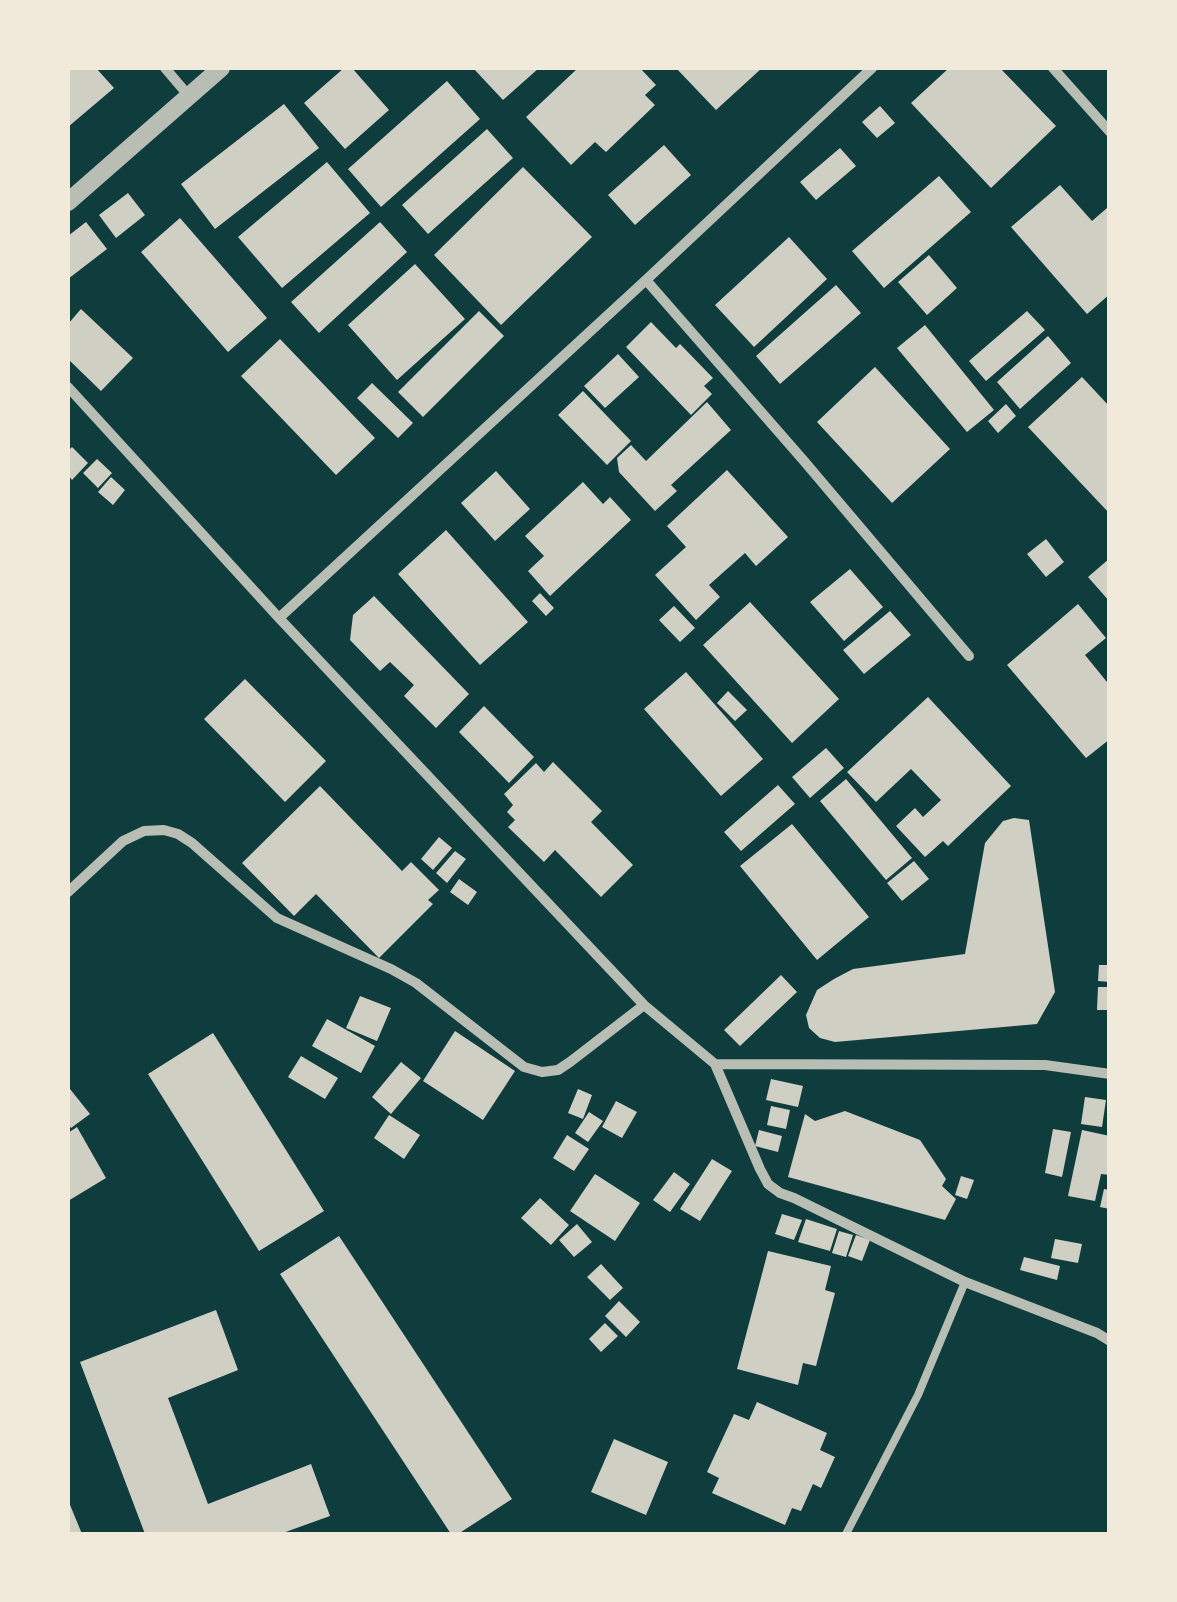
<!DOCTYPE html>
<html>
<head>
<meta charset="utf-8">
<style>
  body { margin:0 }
  #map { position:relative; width:1177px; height:1602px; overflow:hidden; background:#0f3d3e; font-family:Karla,sans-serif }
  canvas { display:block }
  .frame { position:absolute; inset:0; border:70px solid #f1e9da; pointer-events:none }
</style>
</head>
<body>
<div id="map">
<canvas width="1177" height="1602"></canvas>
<div class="frame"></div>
</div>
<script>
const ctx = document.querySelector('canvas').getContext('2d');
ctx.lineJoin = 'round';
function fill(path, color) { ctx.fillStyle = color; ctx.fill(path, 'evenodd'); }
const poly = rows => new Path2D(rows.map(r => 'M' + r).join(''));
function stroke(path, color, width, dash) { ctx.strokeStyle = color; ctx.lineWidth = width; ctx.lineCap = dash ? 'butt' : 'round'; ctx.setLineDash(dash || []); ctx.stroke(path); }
fill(poly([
  [68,68,96,68,114,88,68,127],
  [344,68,352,68,389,110,345,149,304,103],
  [473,68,539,68,503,100],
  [578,68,640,68,656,85,645,95,655,105,606,152,595,142,571,165,526,117],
  [676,68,762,68,716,110],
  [949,68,1000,68,1056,126,991,188,911,103],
  [447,81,480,119,381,207,348,169],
  [284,104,319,148,215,229,181,184],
  [880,106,895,123,877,138,862,122],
  [487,129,513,158,428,234,402,205],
  [664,145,691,175,635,225,608,195],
  [840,148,856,166,816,200,800,182],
  [327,162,370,213,282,288,238,237],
  [523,167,592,237,501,325,434,255],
  [939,176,971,212,884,288,852,251],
  [1060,185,1092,221,1107,208,1110,211,1110,294,1087,314,1011,227],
  [128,193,145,215,116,238,99,215],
  [180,218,267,318,228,352,141,252],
  [86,222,107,249,68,279,68,236],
  [380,222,407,252,319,333,291,302],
  [789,237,827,279,754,347,715,305],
  [929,255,957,288,927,315,898,282],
  [415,264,465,319,397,380,348,325],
  [836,285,861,313,780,384,756,356],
  [81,309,133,358,101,391,68,359,68,324],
  [479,311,504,336,423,417,398,392],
  [1027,311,1045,330,986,381,969,361],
  [651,322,676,348,680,344,713,378,704,386,712,394,691,415,626,347],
  [925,325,994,410,967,432,897,348],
  [1048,336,1071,363,1020,409,997,382],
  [280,339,375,438,336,475,241,376],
  [618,354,639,377,605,408,584,386],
  [875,367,950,449,892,503,817,422],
  [1082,377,1110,407,1110,514,1028,427],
  [372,383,413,423,398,438,357,398],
  [583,391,631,441,607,465,558,415],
  [707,402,731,430,671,485,677,491,655,511,619,472,617,458,631,445,646,461],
  [1006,404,1016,416,998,433,988,421],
  [72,447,88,463,72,480,68,475,68,451],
  [97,459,112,473,98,488,83,473],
  [727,470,788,537,756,566,745,553,709,585,720,597,696,620,655,575,686,547,667,526],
  [496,471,530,509,495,541,461,503],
  [111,477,125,490,113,505,98,492],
  [583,482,603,504,610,497,631,520,550,596,528,571,544,556,525,536],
  [446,530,528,622,480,665,398,574],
  [1046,539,1064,562,1046,577,1027,554],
  [1110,558,1110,602,1088,577],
  [850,569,883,607,844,641,810,602],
  [540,593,554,608,546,616,532,601],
  [374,596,469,694,436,728,404,696,414,685,390,662,380,671,350,640,353,615],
  [750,602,839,699,792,743,703,645],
  [1078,604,1106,638,1085,655,1107,682,1110,679,1110,739,1086,758,1007,665],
  [674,606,695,628,680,642,659,620],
  [890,611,911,635,864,674,843,650],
  [686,672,763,759,721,796,644,709],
  [245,679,326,761,285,802,204,719],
  [728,691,747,710,735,721,717,703],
  [928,697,1011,786,948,846,943,841,925,857,896,826,915,808,923,817,941,800,911,769,876,802,847,772],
  [484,706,534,757,509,783,459,732],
  [826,748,844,768,810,798,792,777],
  [553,762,602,811,591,822,633,865,601,897,555,850,544,862,508,827,515,820,507,812,513,805,504,794,536,763,544,772],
  [846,779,912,858,886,880,820,801],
  [778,785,795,804,741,851,724,832],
  [320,786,402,871,411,862,439,890,428,900,433,904,379,958,316,894,294,916,242,863],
  [1014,818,1029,820,1055,992,1037,1024,835,1042,820,1038,809,1028,806,1015,817,990,834,979,853,969,965,954,985,843,1003,821],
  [792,824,869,917,817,960,740,866],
  [439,837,452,848,433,870,421,859],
  [455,851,466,859,447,883,436,873],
  [914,861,929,879,902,901,887,883],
  [459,879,477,892,468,905,450,892],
  [1099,965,1110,965,1110,982,1098,981],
  [781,975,797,992,740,1046,724,1030],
  [1098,987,1110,987,1110,1010,1097,1010],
  [360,996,391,1008,377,1041,346,1028],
  [327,1019,375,1046,361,1073,312,1046],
  [455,1031,515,1071,483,1120,423,1081],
  [213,1033,324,1211,259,1251,148,1074],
  [301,1056,338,1078,325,1099,288,1077],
  [401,1062,421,1078,391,1114,372,1097],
  [771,1079,803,1086,798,1107,766,1100],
  [70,1089,90,1114,71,1128,68,1124,68,1090],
  [578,1089,592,1095,583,1119,568,1113],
  [1085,1097,1106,1100,1102,1127,1081,1124],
  [616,1101,637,1112,622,1138,602,1127],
  [771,1106,790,1110,786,1129,767,1125],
  [845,1111,920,1140,946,1179,942,1186,956,1199,945,1220,788,1177,805,1114,815,1121],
  [589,1112,603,1121,588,1142,575,1133],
  [389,1115,420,1135,404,1159,374,1138],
  [77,1127,106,1178,68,1201,68,1133],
  [1053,1129,1071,1132,1062,1177,1045,1173],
  [759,1130,782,1136,778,1152,755,1146],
  [1082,1130,1110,1136,1110,1175,1101,1174,1095,1201,1068,1196],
  [567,1135,589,1149,574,1171,553,1158],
  [712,1159,732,1171,700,1221,680,1209],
  [674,1172,690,1184,670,1212,653,1200],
  [595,1174,640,1203,615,1241,570,1211],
  [961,1176,974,1180,967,1199,955,1195],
  [1104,1189,1110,1190,1110,1209,1100,1207],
  [540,1198,569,1225,551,1245,521,1218],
  [782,1214,802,1220,794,1240,775,1234],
  [806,1219,837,1229,830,1251,798,1242],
  [577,1224,592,1242,574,1257,559,1240],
  [839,1231,853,1235,846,1257,832,1253],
  [856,1235,870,1240,862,1261,848,1256],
  [339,1236,512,1499,458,1534,451,1534,280,1274],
  [1055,1239,1082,1244,1078,1263,1051,1258],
  [768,1251,831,1266,825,1290,835,1293,816,1366,803,1363,798,1385,737,1369],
  [1024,1257,1060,1266,1057,1280,1020,1270],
  [601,1264,623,1288,610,1300,587,1277],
  [619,1301,640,1322,626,1337,605,1316],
  [216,1310,238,1370,168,1398,208,1504,311,1464,330,1516,280,1534,145,1534,80,1362],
  [605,1323,618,1336,601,1352,589,1339],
  [757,1402,827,1433,820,1450,835,1457,821,1488,813,1484,801,1511,792,1508,785,1525,712,1493,719,1478,707,1472,734,1414,749,1420],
  [614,1439,668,1462,646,1515,591,1492],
  [68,1500,82,1534,68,1534]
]), '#cfcfc3');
stroke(poly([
  [846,1534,918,1395,965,1282]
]), '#b8beb3', 8);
stroke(poly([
  [165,68,188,95],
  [1053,68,1110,132],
  [646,280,804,461,969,656],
  [68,387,279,618,644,1005,715,1064,1045,1065,1110,1074],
  [279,618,646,280,872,68],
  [68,892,123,841,144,831,164,830,178,834,192,843,277,918,391,969,416,983,524,1067,542,1072,558,1070,570,1062,644,1005],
  [715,1064,760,1169,768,1184,780,1193,794,1198,965,1282,1097,1333,1110,1341]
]), '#b8beb3', 10);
stroke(poly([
  [68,202,221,68]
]), '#b8beb3', 18);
</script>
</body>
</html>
